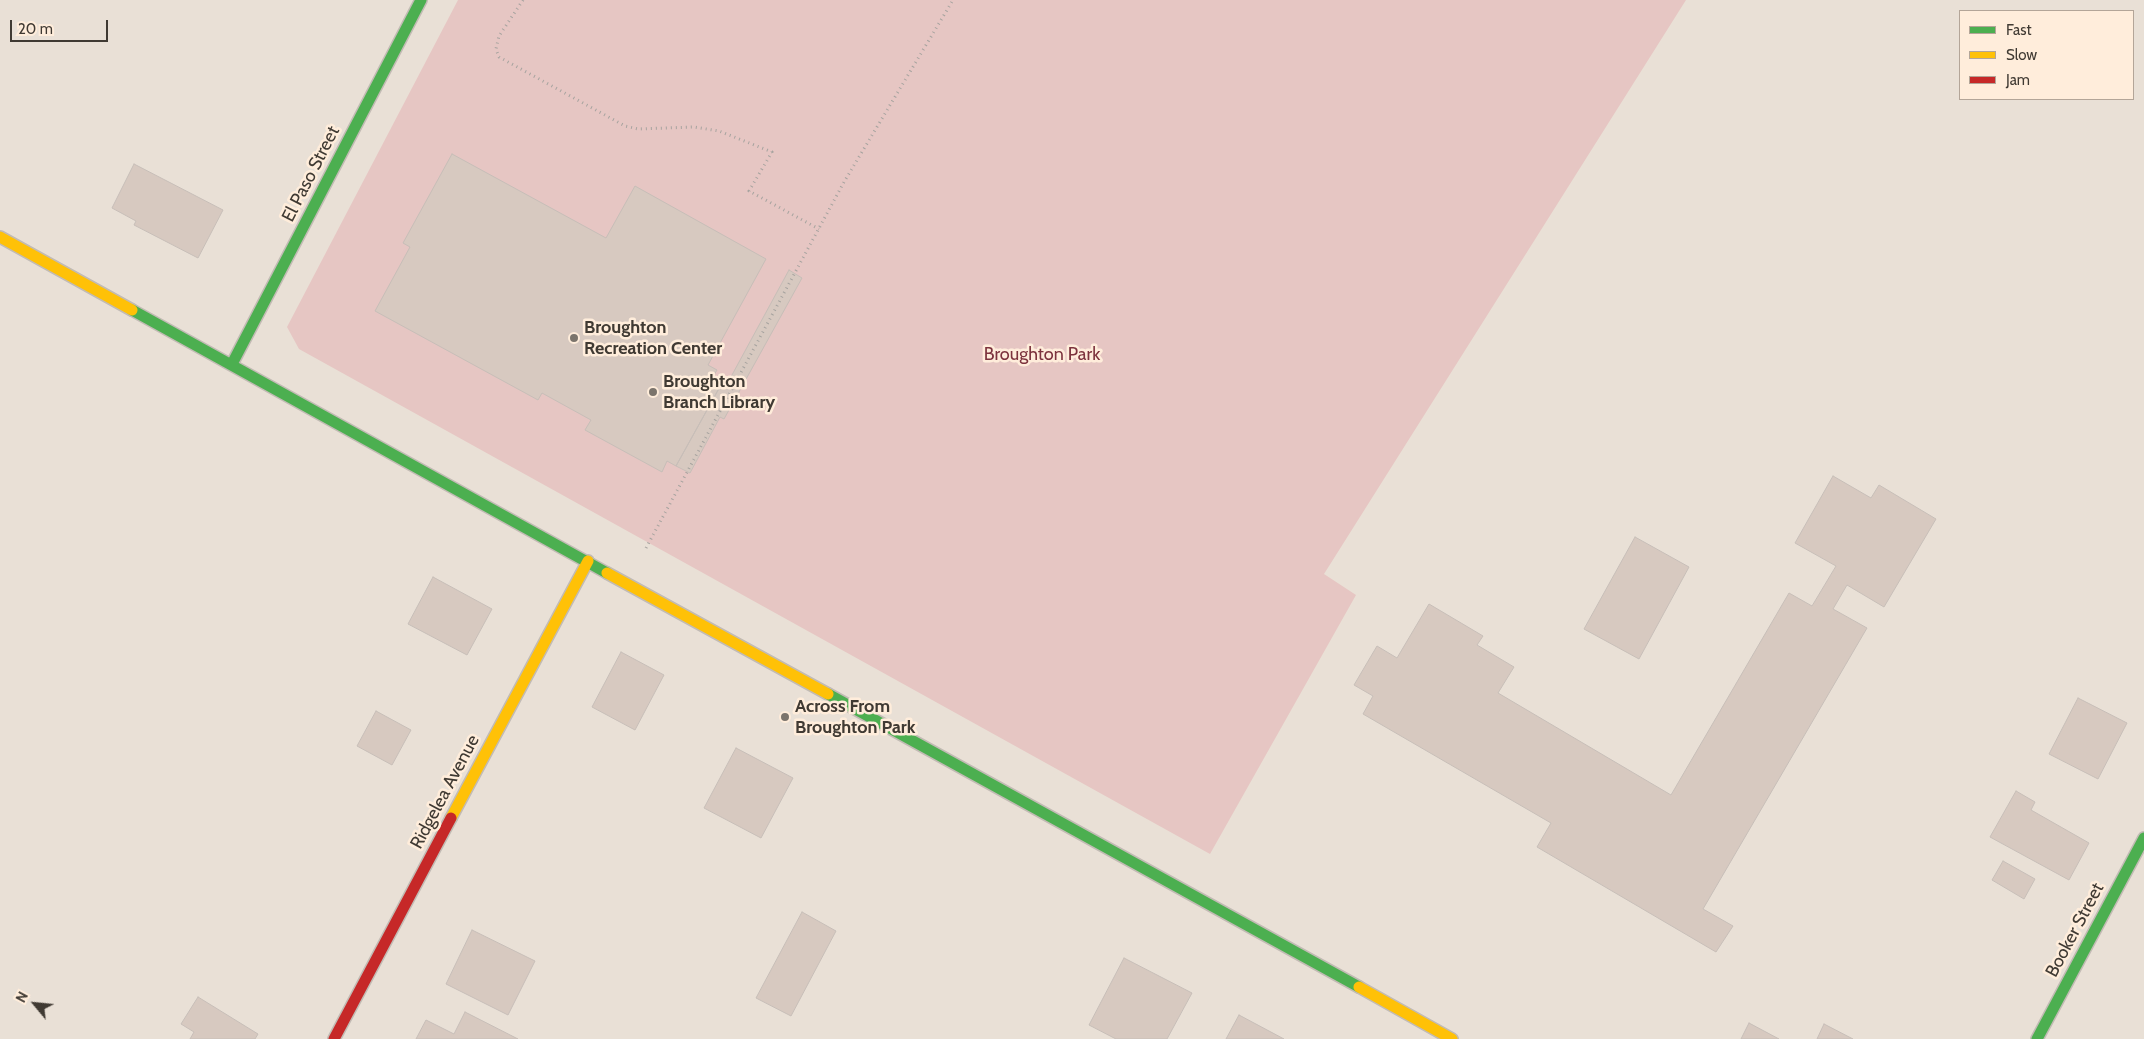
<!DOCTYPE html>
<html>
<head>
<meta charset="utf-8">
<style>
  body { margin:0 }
  #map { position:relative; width:2144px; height:1039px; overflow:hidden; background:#e9e0d6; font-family:Cabin,sans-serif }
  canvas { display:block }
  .legend { position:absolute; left:1959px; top:10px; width:175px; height:90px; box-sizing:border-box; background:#ffeddb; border:1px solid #b3a598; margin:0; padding:6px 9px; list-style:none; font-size:15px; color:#403a33 }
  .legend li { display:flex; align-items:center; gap:10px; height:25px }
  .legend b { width:25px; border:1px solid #b3a598 }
  .north { position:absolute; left:10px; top:979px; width:50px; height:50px; -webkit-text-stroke:4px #ffeddb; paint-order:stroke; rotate:298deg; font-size:14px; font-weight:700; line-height:20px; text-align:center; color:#403a33 }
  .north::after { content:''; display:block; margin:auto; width:18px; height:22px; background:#403a33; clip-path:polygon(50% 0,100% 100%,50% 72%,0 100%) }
  .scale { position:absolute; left:10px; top:20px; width:98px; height:22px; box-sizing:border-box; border:2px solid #403a33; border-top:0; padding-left:6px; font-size:15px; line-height:18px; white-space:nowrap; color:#403a33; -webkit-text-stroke:4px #ffeddb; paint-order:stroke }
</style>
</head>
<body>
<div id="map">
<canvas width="2144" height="1039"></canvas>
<ul class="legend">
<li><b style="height:6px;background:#4caf50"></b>Fast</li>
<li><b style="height:6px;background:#ffc107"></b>Slow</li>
<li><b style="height:6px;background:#c62828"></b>Jam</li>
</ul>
<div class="north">N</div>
<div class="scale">20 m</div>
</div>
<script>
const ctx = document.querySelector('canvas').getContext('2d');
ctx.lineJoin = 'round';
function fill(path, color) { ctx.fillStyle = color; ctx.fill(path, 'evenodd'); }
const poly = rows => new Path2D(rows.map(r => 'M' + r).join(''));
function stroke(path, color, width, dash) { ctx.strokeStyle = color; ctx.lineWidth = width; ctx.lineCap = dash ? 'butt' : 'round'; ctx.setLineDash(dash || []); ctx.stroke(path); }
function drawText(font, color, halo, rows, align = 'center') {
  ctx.font = font + ' Cabin,sans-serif'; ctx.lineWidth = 5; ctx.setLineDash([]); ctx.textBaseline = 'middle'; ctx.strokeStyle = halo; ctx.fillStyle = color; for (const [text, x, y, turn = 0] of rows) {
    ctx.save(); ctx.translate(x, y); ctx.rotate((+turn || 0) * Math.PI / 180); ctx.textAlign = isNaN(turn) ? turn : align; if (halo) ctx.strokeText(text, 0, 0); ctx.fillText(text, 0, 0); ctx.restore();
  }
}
fill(poly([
  [458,0,1686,0,1324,574,1356,595,1210,854,299,349,287,327]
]), '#e6c6c3');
const building = poly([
  [452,154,606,238,635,186,766,259,708,365,717,370,712,378,722,383,676,466,667,461,662,472,585,430,591,420,542,393,538,400,375,311,410,247,403,243,452,154],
  [134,164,223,210,198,258,134,225,136,221,112,208,134,164],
  [789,270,802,278,724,419,720,417,690,473,676,466,722,383,726,386,789,270],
  [1833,476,1871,498,1879,485,1936,519,1884,607,1847,585,1833,609,1867,628,1703,909,1733,926,1716,952,1537,847,1551,823,1363,714,1373,696,1354,685,1377,646,1397,658,1429,604,1483,636,1477,645,1514,667,1498,693,1671,795,1789,593,1812,606,1836,566,1795,543,1833,476],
  [1635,537,1689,567,1639,659,1584,629,1635,537],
  [433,577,492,609,467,655,408,624,433,577],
  [621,652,664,675,635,730,592,707,621,652],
  [2078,698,2127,723,2098,779,2049,754,2078,698],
  [376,711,411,730,392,765,357,746,376,711],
  [736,748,793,778,761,838,704,808,736,748],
  [2016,791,2035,802,2031,810,2089,843,2069,880,1990,837,2016,791],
  [2003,861,2035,879,2024,899,1992,880,2003,861],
  [802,912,836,931,791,1016,756,998,802,912],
  [472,930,535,961,508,1015,446,984,472,930],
  [1124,958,1192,993,1167,1039,1116,1039,1089,1025,1124,958],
  [198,997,258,1034,255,1039,190,1039,194,1032,181,1024,198,997],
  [465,1012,518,1039,416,1039,426,1020,454,1034,465,1012],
  [1239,1015,1284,1039,1226,1039,1239,1015],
  [1749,1023,1779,1039,1741,1039,1749,1023],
  [1824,1024,1853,1039,1817,1039,1824,1024]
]);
fill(building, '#d7c9c0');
stroke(building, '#c7beb8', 1);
const fast = poly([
  [132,310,607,573],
  [232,364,421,0],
  [828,694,1359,987],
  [2037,1039,2144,838]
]);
const slow = poly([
  [0,237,132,310],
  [607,573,828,694],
  [451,818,588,561],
  [1359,987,1452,1039]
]);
const jam = poly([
  [334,1039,451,818]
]);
stroke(fast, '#c2bbb4', 14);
stroke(slow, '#c2bbb4', 14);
stroke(jam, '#c2bbb4', 14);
stroke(poly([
  [523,0,499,36,496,49,499,57,625,126,638,129,694,127,719,131,772,152,749,191,819,229],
  [646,548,844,182,953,0]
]), '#a6a39f', 3, [1, 4]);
stroke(fast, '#4caf50', 11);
stroke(slow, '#ffc107', 11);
stroke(jam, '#c62828', 11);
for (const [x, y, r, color] of [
  [574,338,5,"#7b746c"],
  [653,392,5,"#7b746c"],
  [785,717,5,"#7b746c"]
]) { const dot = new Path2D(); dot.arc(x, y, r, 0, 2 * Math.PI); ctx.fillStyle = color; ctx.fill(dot); stroke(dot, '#ffeddb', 2); }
drawText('18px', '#403a33', '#ffeddb', [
  ["El Paso Street",311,174,-63],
  ["Ridgelea Avenue",445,792,-62],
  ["Booker Street",2075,930,-62]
]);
drawText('bold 18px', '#403a33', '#ffeddb', [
  ["Broughton",584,328],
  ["Recreation Center",584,349],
  ["Broughton",663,382],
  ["Branch Library",663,403],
  ["Across From",795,707],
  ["Broughton Park",795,728]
], 'left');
drawText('18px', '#7d333d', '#ffeddb', [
  ["Broughton Park",1042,355]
]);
</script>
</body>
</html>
